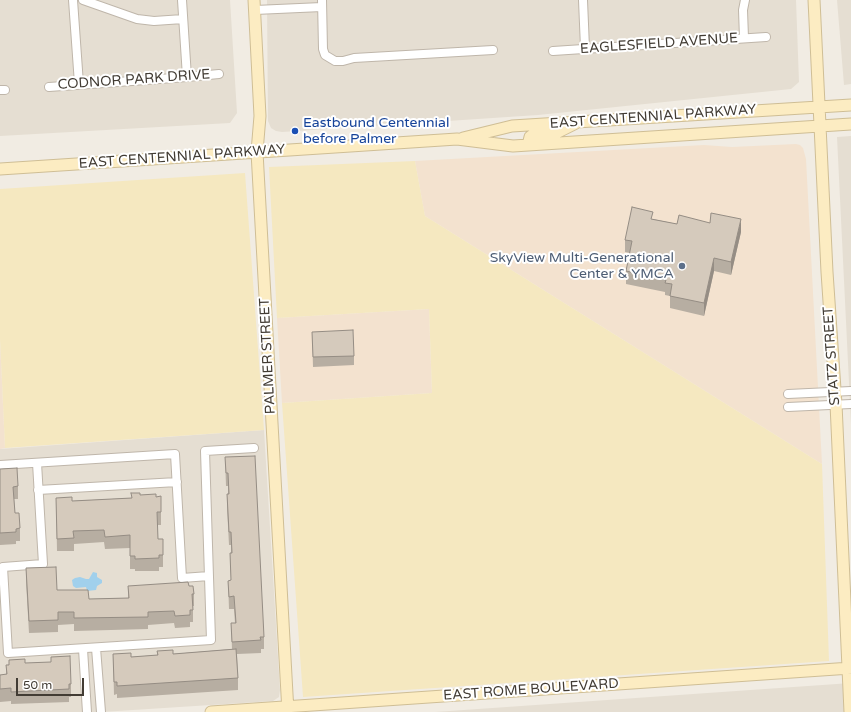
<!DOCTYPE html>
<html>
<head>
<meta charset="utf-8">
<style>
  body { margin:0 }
  #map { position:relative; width:851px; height:712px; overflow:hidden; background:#f1ece3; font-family:"Varela Round",sans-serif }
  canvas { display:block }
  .scale { position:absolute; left:16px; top:678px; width:68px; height:18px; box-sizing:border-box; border:2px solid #423c34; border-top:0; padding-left:5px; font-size:12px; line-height:14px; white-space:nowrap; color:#423c34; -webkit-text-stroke:3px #fff; paint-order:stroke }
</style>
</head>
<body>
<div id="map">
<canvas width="851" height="712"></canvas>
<div class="scale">50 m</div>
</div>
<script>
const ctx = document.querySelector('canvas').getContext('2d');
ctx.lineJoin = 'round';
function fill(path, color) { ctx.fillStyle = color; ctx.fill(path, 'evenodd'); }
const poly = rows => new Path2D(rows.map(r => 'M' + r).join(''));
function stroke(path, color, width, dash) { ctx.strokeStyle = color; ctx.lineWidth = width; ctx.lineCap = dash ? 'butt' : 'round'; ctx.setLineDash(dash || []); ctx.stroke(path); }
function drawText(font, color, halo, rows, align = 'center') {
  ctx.font = font + ' "Varela Round",sans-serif'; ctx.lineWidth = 4; ctx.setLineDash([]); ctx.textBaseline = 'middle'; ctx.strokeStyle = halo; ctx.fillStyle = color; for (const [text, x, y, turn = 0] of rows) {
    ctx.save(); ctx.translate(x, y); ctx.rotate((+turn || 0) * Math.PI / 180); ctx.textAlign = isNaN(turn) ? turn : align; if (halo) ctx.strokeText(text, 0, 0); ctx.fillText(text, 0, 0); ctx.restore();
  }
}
fill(poly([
  [0,0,230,0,237,113,230,123,0,136],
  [267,0,796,0,799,82,791,89,538,115,282,132,276,131,271,128,268,121],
  [837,0,851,0,851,84,844,85],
  [851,136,851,424,837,137],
  [264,430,280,690,279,697,273,701,102,712,0,712,0,449],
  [851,683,851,712,435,712]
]), '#e5ded2');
fill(poly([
  [796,144,800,145,803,148,806,159,822,464,425,216,415,161,704,145,732,147],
  [429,309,432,393,282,403,277,318],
  [0,339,5,448,0,449]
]), '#f3e2cf');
fill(poly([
  [415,161,425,216,822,464,829,661,303,697,282,403,432,393,429,309,277,318,269,167],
  [245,173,264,430,5,448,0,339,0,189]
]), '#f5e8c0');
fill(poly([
  [93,572,97,573,97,577,102,580,102,583,97,586,96,590,87,591,86,587,76,588,73,586,72,580,75,578,80,577,86,579,89,579]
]), '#a1d0ec');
const street = poly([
  [73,0,79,84],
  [83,0,137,19,154,21,183,19],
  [182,0,187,77],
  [322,0,323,49,325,55,335,61,343,61,354,58,493,50],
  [583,0,585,48],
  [255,10,322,7],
  [744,38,743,10,745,0],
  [553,51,766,37],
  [49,87,187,77,219,74],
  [0,90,5,90],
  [788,394,851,391],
  [788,407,851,404],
  [37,463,43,564,3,567,8,653,211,640,205,451,254,448],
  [0,465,175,454,182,578,209,576],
  [38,490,177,482],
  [96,648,101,712],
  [83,649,87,712]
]);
const secondary = poly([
  [254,0,260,116,257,152,288,712],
  [814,0,827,272,836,404,850,712],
  [463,138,512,126,851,105],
  [528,145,530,137,534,134,558,132,576,123],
  [0,169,457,139,513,146,851,124],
  [211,712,851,668]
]);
stroke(street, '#bfb6aa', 10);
stroke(secondary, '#cfbe95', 13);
stroke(street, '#fff', 8);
stroke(secondary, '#fcecc2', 11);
fill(poly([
  [653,219,677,224,741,232,731,275,714,271,704,316,670,308,670,296,665,295,665,292,626,284,626,271,630,253,625,252,625,240],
  [312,332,354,356,354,365,313,367],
  [225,457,264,637,264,649,261,649,261,653,237,654,238,678,238,690,117,698,117,694,114,695,113,654,131,657,157,655,157,651,173,654,232,649,231,623,235,623,234,609,229,609,228,581,231,580,230,553,231,553,231,545,229,545,227,507,227,494,228,494,228,486,226,486],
  [0,469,18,486,18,499,14,499,15,513,20,528,20,541,16,541,16,544,0,545],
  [140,495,156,497,161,496,161,525,157,525,158,539,163,539,163,567,159,567,159,571,135,571,135,569,130,569,130,548,105,549,104,542,74,544,74,551,57,551,56,498,72,501,131,498],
  [26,568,57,590,89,599,128,598,128,586,189,586,194,594,194,606,193,606,193,622,190,622,190,627,175,628,174,623,148,625,148,629,74,631,74,624,58,625,58,632,29,633,26,581],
  [25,663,71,684,71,697,69,697,69,702,11,704,11,701,0,702,0,675,6,674,6,665]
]), '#b7aea2');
fill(poly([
  [741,219,741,232,731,275,731,262],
  [714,258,714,271,704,316,704,303]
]), '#958d84');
const building = poly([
  [632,207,653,212,651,219,677,224,679,215,710,223,711,213,741,219,731,262,714,258,704,303,670,296,672,284,665,283,666,280,626,271,632,241,625,240,632,207],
  [353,330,354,356,313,357,312,332,353,330],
  [255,456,264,637,260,637,261,640,232,642,231,623,236,623,234,596,229,597,228,581,231,580,230,553,232,553,231,532,229,532,227,494,229,494,228,473,226,473,225,457,255,456],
  [17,468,18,486,13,487,15,513,19,513,20,528,16,529,16,532,0,533,0,469,17,468],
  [131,493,140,493,140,495,156,494,156,497,161,496,161,512,157,512,158,539,163,539,163,555,159,555,159,558,135,559,135,556,130,556,130,535,105,537,104,530,73,531,74,538,57,539,56,498,72,497,72,501,132,498,131,493],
  [56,567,57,590,88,590,89,599,129,598,128,586,188,582,189,586,193,586,194,594,192,594,193,610,190,610,190,615,175,616,174,611,148,612,148,617,74,618,74,612,58,612,58,620,29,621,26,568,56,567],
  [236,649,238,678,117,686,117,682,114,682,113,654,131,653,131,657,158,655,157,651,173,650,173,654,236,649],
  [70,656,71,684,69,684,69,689,11,692,11,688,0,689,0,675,7,674,6,665,9,665,9,660,25,659,25,663,51,662,51,657,70,656]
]);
fill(building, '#d5cabc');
stroke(building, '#958d84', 1);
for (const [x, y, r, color] of [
  [295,131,4,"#1a4fb4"],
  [682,266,4,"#5c6f8a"]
]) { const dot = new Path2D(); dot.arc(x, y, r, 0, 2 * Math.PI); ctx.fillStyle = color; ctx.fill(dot); stroke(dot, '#fff', 1.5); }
drawText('14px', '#423c34', '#fff', [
  ["EAGLESFIELD AVENUE",659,44,-4],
  ["CODNOR PARK DRIVE",134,80,-4],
  ["EAST CENTENNIAL PARKWAY",653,117,-4],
  ["EAST CENTENNIAL PARKWAY",182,157,-4],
  ["PALMER STREET",268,356,-93],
  ["STATZ STREET",832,356,-94],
  ["EAST ROME BOULEVARD",531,690,-4]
]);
drawText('14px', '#164399', '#fff', [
  ["Eastbound Centennial",303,123],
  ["before Palmer",303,139]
], 'left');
drawText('14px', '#4e5e75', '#fff', [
  ["SkyView Multi-Generational",674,258],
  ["Center & YMCA",674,274]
], 'right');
</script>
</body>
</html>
